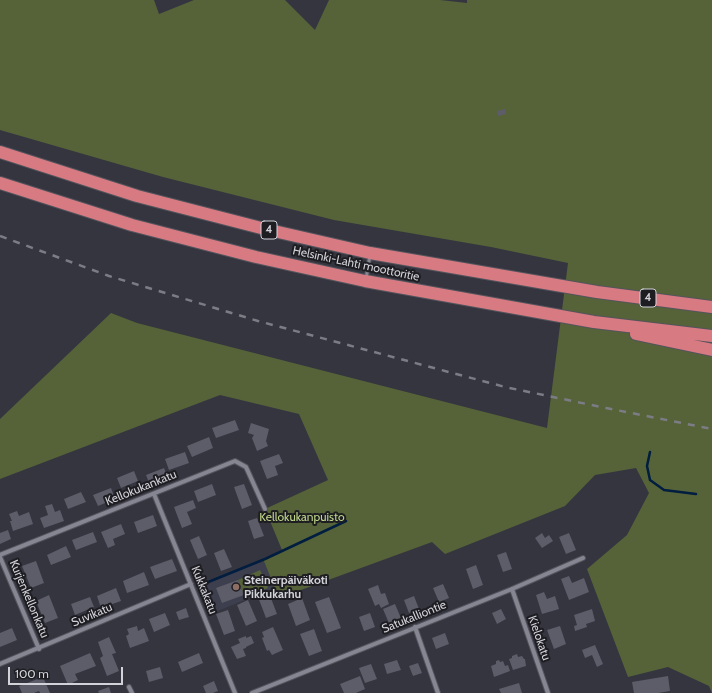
<!DOCTYPE html>
<html>
<head>
<meta charset="utf-8">
<style>
  body { margin:0 }
  #map { position:relative; width:712px; height:693px; overflow:hidden; background:#353540; font-family:Cabin,sans-serif }
  canvas { display:block }
  .scale { position:absolute; left:8px; top:667px; width:115px; height:18px; box-sizing:border-box; border:2px solid #d2d3d9; border-top:0; padding-left:5px; font-size:12px; line-height:14px; white-space:nowrap; color:#d2d3d9; -webkit-text-stroke:3px #1d1d22; paint-order:stroke }
</style>
</head>
<body>
<div id="map">
<canvas width="712" height="693"></canvas>
<div class="scale">100 m</div>
</div>
<script>
const ctx = document.querySelector('canvas').getContext('2d');
ctx.lineJoin = 'round';
function fill(path, color) { ctx.fillStyle = color; ctx.fill(path, 'evenodd'); }
const poly = rows => new Path2D(rows.map(r => 'M' + r).join(''));
function stroke(path, color, width, dash) { ctx.strokeStyle = color; ctx.lineWidth = width; ctx.lineCap = dash ? 'butt' : 'round'; ctx.setLineDash(dash || []); ctx.stroke(path); }
function drawText(font, color, halo, rows, align = 'center') {
  ctx.font = font + ' Cabin,sans-serif'; ctx.lineWidth = 4; ctx.setLineDash([]); ctx.textBaseline = 'middle'; ctx.strokeStyle = halo; ctx.fillStyle = color; for (const [text, x, y, turn = 0] of rows) {
    ctx.save(); ctx.translate(x, y); ctx.rotate((+turn || 0) * Math.PI / 180); ctx.textAlign = isNaN(turn) ? turn : align; if (halo) ctx.strokeText(text, 0, 0); ctx.fillText(text, 0, 0); ctx.restore();
  }
}
fill(poly([
  [263,559,275,588,210,614,198,586]
]), '#3d3e4e');
fill(poly([
  [0,0,154,0,159,14,194,0,285,0,315,30,329,0,440,0,467,3,467,0,712,0,712,693,709,686,668,667,628,677,587,569,627,535,649,493,636,468,595,475,565,506,445,554,432,542,279,598,263,559,282,550,265,509,328,480,299,414,220,395,0,479,0,419,111,313,137,323,547,428,568,263,491,247,334,220,163,177,0,130],
  [260,570,268,588,245,597,238,580]
]), '#566338');
stroke(poly([
  [650,452,647,466,650,480,664,490,696,494],
  [201,585,265,559,346,521]
]), '#011d3f', 2.5);
fill(poly([
  [505,109,506,114,498,116,497,111],
  [235,420,239,430,216,438,212,428],
  [251,423,269,429,266,441,268,446,257,451,252,438,254,435,248,433],
  [209,437,213,448,192,457,187,446],
  [185,452,189,463,169,470,165,459],
  [279,454,283,463,275,466,278,475,267,479,260,461],
  [164,468,168,478,150,485,146,475],
  [134,471,138,481,121,488,117,478],
  [212,484,216,495,198,502,194,491],
  [244,484,252,505,242,509,234,487],
  [111,488,115,499,98,506,93,495],
  [81,492,86,502,68,509,64,499],
  [193,500,196,508,187,512,192,524,182,528,174,507],
  [52,504,55,512,60,510,64,521,44,528,40,518,48,515,45,506],
  [17,511,19,516,29,512,33,524,13,531,10,521,12,521,9,514],
  [153,515,157,526,138,533,134,522],
  [257,518,264,536,254,539,248,521],
  [121,524,125,534,113,539,115,545,108,548,101,532],
  [8,530,11,539,0,544,0,533],
  [93,532,97,542,76,550,72,540],
  [542,533,545,538,549,535,553,541,542,548,535,538],
  [569,533,576,550,566,554,559,537],
  [199,536,207,555,198,559,190,540],
  [66,546,71,557,51,565,47,555],
  [224,549,232,567,221,571,214,553],
  [506,552,512,569,503,572,497,555],
  [172,559,177,571,155,579,150,567],
  [36,561,44,583,31,588,22,566],
  [476,565,483,585,473,589,466,569],
  [144,572,149,585,127,593,123,581],
  [569,576,572,583,584,578,589,592,569,600,561,579],
  [238,580,244,595,222,603,216,588],
  [443,584,449,598,439,602,433,588],
  [378,585,381,594,385,593,389,604,381,608,379,604,375,606,368,589],
  [116,588,121,601,101,608,97,596],
  [544,592,547,599,555,596,559,609,542,614,536,595],
  [269,593,277,614,266,618,258,597],
  [49,595,58,618,45,623,36,601],
  [414,596,419,609,409,613,404,600],
  [90,597,94,607,75,615,71,604],
  [329,597,341,628,327,633,315,602],
  [302,598,310,620,296,626,288,604],
  [248,600,257,621,246,626,237,605],
  [395,604,403,623,391,628,383,609],
  [186,608,189,617,179,620,176,612],
  [501,609,506,619,497,624,492,613],
  [592,609,595,621,586,624,587,627,575,631,574,626,577,625,574,615],
  [228,610,235,631,224,635,216,614],
  [165,613,170,625,154,632,149,619],
  [370,613,375,627,364,631,359,617],
  [137,626,138,631,144,628,149,641,130,648,126,636,129,634,127,629],
  [560,626,566,644,554,649,547,630],
  [273,627,283,650,272,655,269,650,267,651,262,638,264,637,262,632],
  [12,628,17,640,0,647,0,633],
  [314,629,322,651,309,656,300,634],
  [445,633,449,644,436,649,432,638],
  [246,636,246,638,251,636,254,643,246,647,246,648,243,649,246,656,237,659,231,647,240,643,238,639],
  [109,637,116,653,112,654,119,671,107,676,100,658,103,656,98,642],
  [595,645,603,664,597,667,592,655,585,658,582,650],
  [90,653,96,666,75,674,78,680,68,685,60,666],
  [199,653,203,663,182,672,178,662],
  [517,654,518,657,522,656,524,659,525,659,526,666,513,670,509,659,512,658,512,656],
  [397,660,401,670,387,674,384,664],
  [499,660,500,662,503,661,505,666,508,665,510,671,494,677,491,666,496,664,496,661],
  [418,663,422,673,413,676,409,666],
  [371,664,377,679,365,683,359,668],
  [160,667,163,678,149,682,146,671],
  [360,676,365,689,356,693,344,693,340,684],
  [668,676,670,691,658,693,634,693,632,682],
  [43,677,50,693,40,693,39,691,34,693,22,693,19,686],
  [214,681,218,691,213,693,206,693,203,686],
  [519,683,522,693,501,693,499,689],
  [109,687,111,693,99,693,98,691]
]), '#5c5d68');
const service = poly([
  [366,279,370,255]
]);
const minor = poly([
  [154,494,235,693],
  [0,555,235,461,246,467,265,509],
  [0,557,39,649],
  [512,589,548,693],
  [415,627,438,693],
  [0,664,191,584],
  [129,687,132,693],
  [252,693,512,589,583,558]
]);
const motorway = poly([
  [0,152,137,196,265,229,370,253,597,292,712,307],
  [0,183,132,225,256,257,365,281,594,322,712,336],
  [636,334,712,350]
]);
stroke(service, '#53545c', 5);
stroke(minor, '#53545c', 6);
stroke(motorway, '#53545c', 14);
stroke(service, '#858692', 3);
stroke(minor, '#858692', 4);
stroke(motorway, '#d87a82', 12);
stroke(poly([
  [0,236,109,276,258,321,505,387,606,408,712,429]
]), '#7c7c85', 2.5, [7, 7]);
for (const [x, y, r, color] of [
  [236,587,4,"#8d6e63"]
]) { const dot = new Path2D(); dot.arc(x, y, r, 0, 2 * Math.PI); ctx.fillStyle = color; ctx.fill(dot); stroke(dot, '#1d1d22', 1.5); }
for (const [x, y, w] of [
  [269,230,16],
  [648,298,16]
]) { const box = new Path2D(); box.roundRect(x - w / 2, y - 9, w, 18, 3); ctx.fillStyle = '#1d1d22'; ctx.fill(box); stroke(box, '#d2d3d9', 1); }
drawText('bold 11px', '#d2d3d9', null, [
  ["4",269,230],
  ["4",648,298]
]);
drawText('12px', '#d2d3d9', '#1d1d22', [
  ["Helsinki-Lahti moottoritie",356,264,12],
  ["Kellokukankatu",141,488,-22],
  ["Kukkakatu",204,590,68],
  ["Kurjenkellonkatu",29,599,67],
  ["Suvikatu",92,615,-23],
  ["Satukalliontie",414,617,-22],
  ["Kielokatu",539,638,71]
]);
drawText('12px', '#bfd689', '#1d1d22', [
  ["Kellokukanpuisto",302,517]
]);
drawText('bold 12px', '#d2d3d9', '#1d1d22', [
  ["Steinerpäiväkoti",244,580],
  ["Pikkukarhu",244,594]
], 'left');
</script>
</body>
</html>
